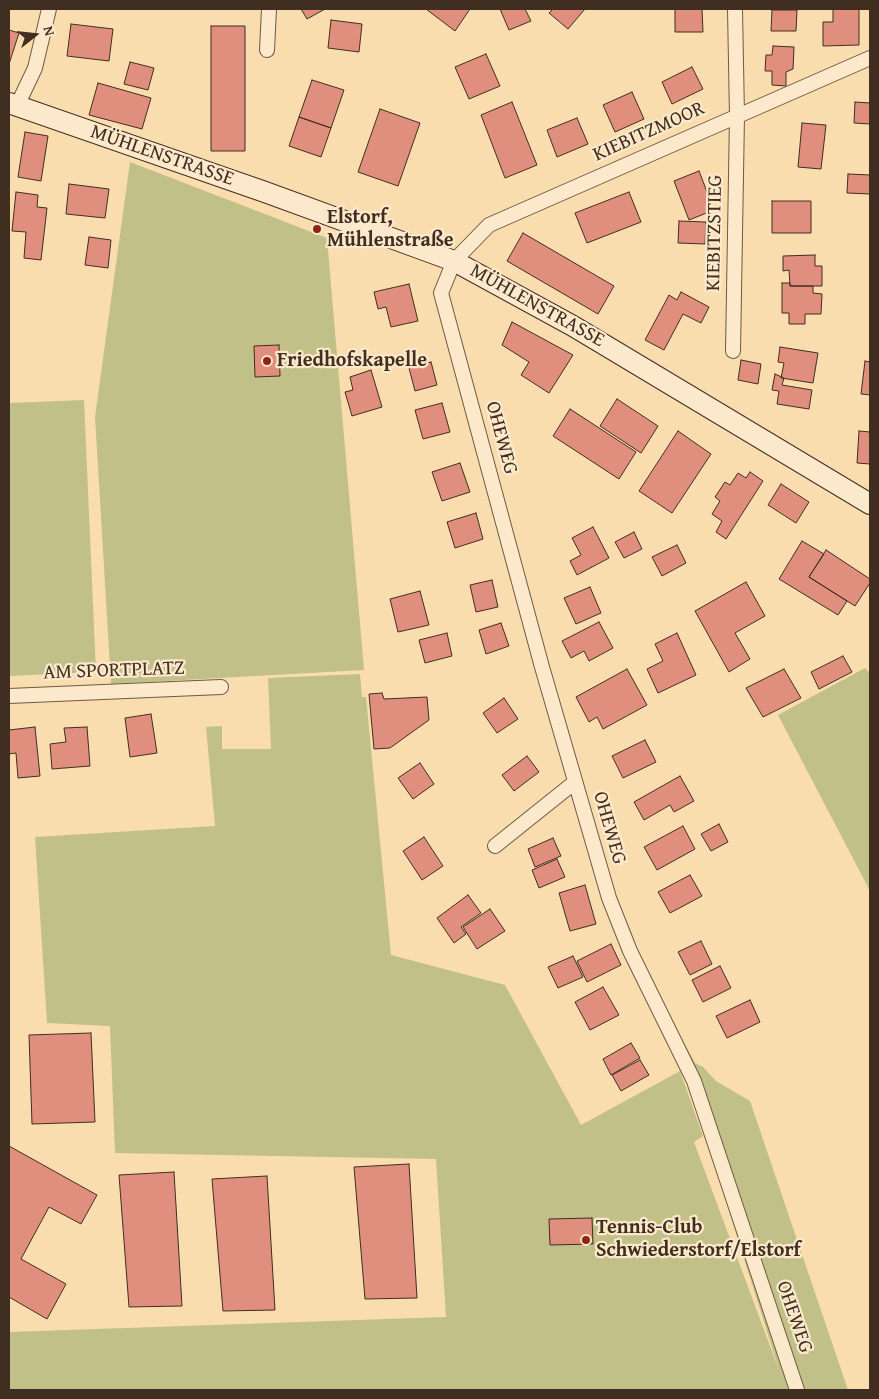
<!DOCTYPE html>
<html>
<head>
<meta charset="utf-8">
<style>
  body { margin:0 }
  #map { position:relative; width:879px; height:1399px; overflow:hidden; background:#faddaf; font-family:"Gentium Book Plus",serif }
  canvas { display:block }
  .frame { position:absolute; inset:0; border:10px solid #402e21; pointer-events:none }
  .north { position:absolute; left:10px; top:10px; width:50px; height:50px; -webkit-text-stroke:4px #fce9cb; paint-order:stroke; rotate:74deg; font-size:14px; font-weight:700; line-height:20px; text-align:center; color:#402e21 }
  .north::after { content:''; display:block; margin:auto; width:18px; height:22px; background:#402e21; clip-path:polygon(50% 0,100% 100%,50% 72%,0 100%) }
</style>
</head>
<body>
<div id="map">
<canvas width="879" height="1399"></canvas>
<div class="frame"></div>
<div class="north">N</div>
</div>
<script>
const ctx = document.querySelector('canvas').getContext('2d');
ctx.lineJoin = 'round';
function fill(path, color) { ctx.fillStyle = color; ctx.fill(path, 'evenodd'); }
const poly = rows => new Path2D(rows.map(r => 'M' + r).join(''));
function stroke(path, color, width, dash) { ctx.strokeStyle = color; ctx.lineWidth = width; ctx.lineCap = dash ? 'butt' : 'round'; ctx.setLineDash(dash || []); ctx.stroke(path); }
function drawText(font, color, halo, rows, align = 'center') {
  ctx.font = font + ' "Gentium Book Plus",serif'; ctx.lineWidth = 4.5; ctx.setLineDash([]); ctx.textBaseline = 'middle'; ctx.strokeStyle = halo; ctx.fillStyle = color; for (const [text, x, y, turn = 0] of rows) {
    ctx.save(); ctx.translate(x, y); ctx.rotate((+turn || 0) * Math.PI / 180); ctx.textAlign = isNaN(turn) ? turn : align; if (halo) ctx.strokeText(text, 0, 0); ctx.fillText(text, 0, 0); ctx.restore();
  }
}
fill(poly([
  [130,162,327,238,364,670,111,684,95,417],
  [84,400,96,672,9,676,9,403],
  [865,668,870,673,870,891,778,715],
  [360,674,362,697,366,697,391,955,505,985,581,1125,680,1071,703,1136,694,1142,779,1370,676,1042,634,949,695,1063,703,1067,716,1081,750,1101,848,1390,9,1390,9,1332,446,1317,436,1159,115,1153,110,1026,47,1023,35,837,215,826,206,727,222,726,222,749,271,749,268,678]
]), '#c1c088');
const building = poly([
  [301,9,325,9,307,19,301,9],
  [426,9,470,9,455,31,426,9],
  [500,9,525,9,531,21,509,30,500,9],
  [553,9,585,9,568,29,549,13,553,9],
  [675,9,702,9,703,32,675,32,675,9],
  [833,9,859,9,859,45,823,46,823,22,833,22,833,9],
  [772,10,797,10,796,31,771,31,772,10],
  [331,20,362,24,359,52,328,48,331,20],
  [71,24,113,29,109,61,67,56,71,24],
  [211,26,245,26,245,151,211,151,211,26],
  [9,30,19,33,9,64,9,30],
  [773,46,794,47,793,69,786,72,786,86,772,85,772,71,765,71,766,55,772,55,773,46],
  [486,54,500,86,469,99,455,67,486,54],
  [130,62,154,68,148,90,124,84,130,62],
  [692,67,703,89,672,104,662,82,692,67],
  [312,80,344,90,331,128,299,117,312,80],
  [98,83,151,98,142,129,89,115,98,83],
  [632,92,644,119,615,132,603,105,632,92],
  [512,102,537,165,505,178,481,115,512,102],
  [855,102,870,103,870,124,854,123,855,102],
  [380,109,420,123,398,186,358,172,380,109],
  [299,117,331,128,321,157,289,146,299,117],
  [577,118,588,144,557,157,547,130,577,118],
  [802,123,826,125,821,169,798,167,802,123],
  [25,132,48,136,41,181,18,177,25,132],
  [699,171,714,210,689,220,674,181,699,171],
  [848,174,870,175,870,194,847,193,848,174],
  [69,184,109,189,105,218,66,214,69,184],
  [16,192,38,195,37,207,47,208,41,260,24,258,26,232,12,231,16,192],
  [629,192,641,222,587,243,575,213,629,192],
  [772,201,811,201,811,233,772,233,772,201],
  [679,221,706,222,705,244,678,243,679,221],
  [523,233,614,286,598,314,507,261,523,233],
  [89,237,111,240,108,268,85,265,89,237],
  [815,255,815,266,822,266,822,286,790,286,789,270,783,271,783,256,815,255],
  [782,283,790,283,790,286,813,286,813,293,822,294,821,314,805,314,805,324,789,324,789,313,782,313,782,283],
  [409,284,418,321,391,327,386,307,378,309,374,292,409,284],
  [681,292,709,307,701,323,683,314,664,350,645,340,669,295,677,300,681,292],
  [512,322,573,355,549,393,521,375,529,362,502,345,512,322],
  [279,345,280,376,255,377,254,346,279,345],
  [780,347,818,353,813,383,781,378,784,363,778,362,780,347],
  [741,360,761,364,758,384,738,380,741,360],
  [865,361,870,362,870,395,861,394,865,361],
  [431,362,437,385,415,391,409,368,431,362],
  [371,370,382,407,352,416,345,392,353,390,350,377,371,370],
  [775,374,784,378,782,385,812,390,809,409,777,404,779,391,772,390,775,374],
  [617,399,658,426,641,453,600,426,617,399],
  [442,403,450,432,423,439,415,410,442,403],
  [570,409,636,452,619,479,553,436,570,409],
  [678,431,711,454,672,513,639,491,678,431],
  [859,431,870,432,870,464,857,463,859,431],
  [460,463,470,492,442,501,432,472,460,463],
  [750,472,763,481,726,539,716,532,722,521,712,514,720,501,715,497,725,482,730,485,738,473,746,478,750,472],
  [781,484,809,502,796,523,768,505,781,484],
  [476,513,483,539,455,548,447,522,476,513],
  [593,527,609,558,577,575,570,561,581,555,572,538,593,527],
  [634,532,642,549,624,558,615,542,634,532],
  [802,541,824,554,809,577,847,601,838,615,779,579,802,541],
  [677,545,686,563,662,576,652,557,677,545],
  [826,550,870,579,870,583,855,606,809,577,826,550],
  [492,580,498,607,476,612,470,585,492,580],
  [746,582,765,616,735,633,750,659,729,672,695,611,746,582],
  [590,587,601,613,576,624,564,598,590,587],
  [420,591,429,625,398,632,390,599,420,591],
  [599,622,613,648,589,661,584,651,571,658,562,641,599,622],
  [501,623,509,646,486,654,479,630,501,623],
  [447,633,452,656,425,663,419,640,447,633],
  [677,633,696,675,658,693,647,669,663,661,655,644,677,633],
  [843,656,852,672,819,689,811,672,843,656],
  [627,669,647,705,603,729,597,717,589,722,576,697,627,669],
  [784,669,801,698,763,717,746,688,784,669],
  [382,693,384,699,427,697,429,720,390,748,374,749,369,694,382,693],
  [504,698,518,719,497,733,483,713,504,698],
  [151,714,157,753,130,757,125,718,151,714],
  [35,727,40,776,18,778,16,753,9,754,9,730,35,727],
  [87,727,90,766,52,769,50,744,66,742,64,728,87,727],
  [645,740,656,762,623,778,612,756,645,740],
  [527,756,539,772,514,791,502,775,527,756],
  [420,763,434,784,413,799,398,778,420,763],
  [680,776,694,801,674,812,670,805,644,820,634,802,680,776],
  [719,824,728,842,711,851,701,834,719,824],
  [683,826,695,849,657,870,644,847,683,826],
  [424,837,443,866,422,880,403,851,424,837],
  [553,838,561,856,535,867,528,849,553,838],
  [557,859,565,877,539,888,532,870,557,859],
  [690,875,702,896,670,913,658,892,690,875],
  [585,885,596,924,570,931,559,893,585,885],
  [468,895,481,913,461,927,466,934,454,943,437,918,468,895],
  [490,909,505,931,477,949,463,927,490,909],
  [701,941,712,964,690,975,678,952,701,941],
  [611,944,621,965,587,982,577,961,611,944],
  [573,956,583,977,558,988,548,967,573,956],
  [720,966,731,988,703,1002,692,980,720,966],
  [603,987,619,1015,590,1030,575,1002,603,987],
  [750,1000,760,1022,727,1038,716,1016,750,1000],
  [91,1033,95,1122,32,1124,29,1035,91,1033],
  [631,1043,640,1058,611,1075,603,1059,631,1043],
  [640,1060,649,1075,621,1091,612,1075,640,1060],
  [9,1146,97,1195,81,1224,49,1207,21,1259,66,1284,47,1319,9,1297,9,1146],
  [409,1164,417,1298,365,1299,354,1167,409,1164],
  [174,1172,182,1306,129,1307,119,1175,174,1172],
  [267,1176,275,1310,223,1311,212,1179,267,1176],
  [592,1218,593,1244,550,1245,549,1219,592,1218]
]);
fill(building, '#e08e7e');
stroke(building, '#402e21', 1);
const street = poly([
  [267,50,269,9],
  [17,106,35,68,49,9],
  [733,351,737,116,735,9],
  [9,696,221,687],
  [495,846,575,782],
  [797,1390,694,1081,630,951,609,898,542,667,441,293,454,261,489,225,870,58]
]);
const secondary = poly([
  [9,103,265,192,454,261,573,326,870,504]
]);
stroke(street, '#6e5a44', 16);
stroke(secondary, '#402e21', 22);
stroke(street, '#fce9cb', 14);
stroke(secondary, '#fce9cb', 20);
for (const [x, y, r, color] of [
  [317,229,5,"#8f2418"],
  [267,361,5,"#8f2418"],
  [586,1240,5,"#8f2418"]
]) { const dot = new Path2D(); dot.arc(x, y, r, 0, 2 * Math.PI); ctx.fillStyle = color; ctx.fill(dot); stroke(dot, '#fce9cb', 2); }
drawText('20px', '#402e21', '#fce9cb', [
  ["KIEBITZMOOR",649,132,-24],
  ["MÜHLENSTRASSE",162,156,19],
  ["KIEBITZSTIEG",715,233,-89],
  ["MÜHLENSTRASSE",537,306,29],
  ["OHEWEG",501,438,75],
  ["AM SPORTPLATZ",114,671,-2],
  ["OHEWEG",609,828,74],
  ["OHEWEG",794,1317,71]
]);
drawText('bold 20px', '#402e21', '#fce9cb', [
  ["Elstorf,",327,218],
  ["Mühlenstraße",327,241],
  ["Friedhofskapelle",277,361],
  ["Tennis-Club",596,1228],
  ["Schwiederstorf/Elstorf",596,1251]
], 'left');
</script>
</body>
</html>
